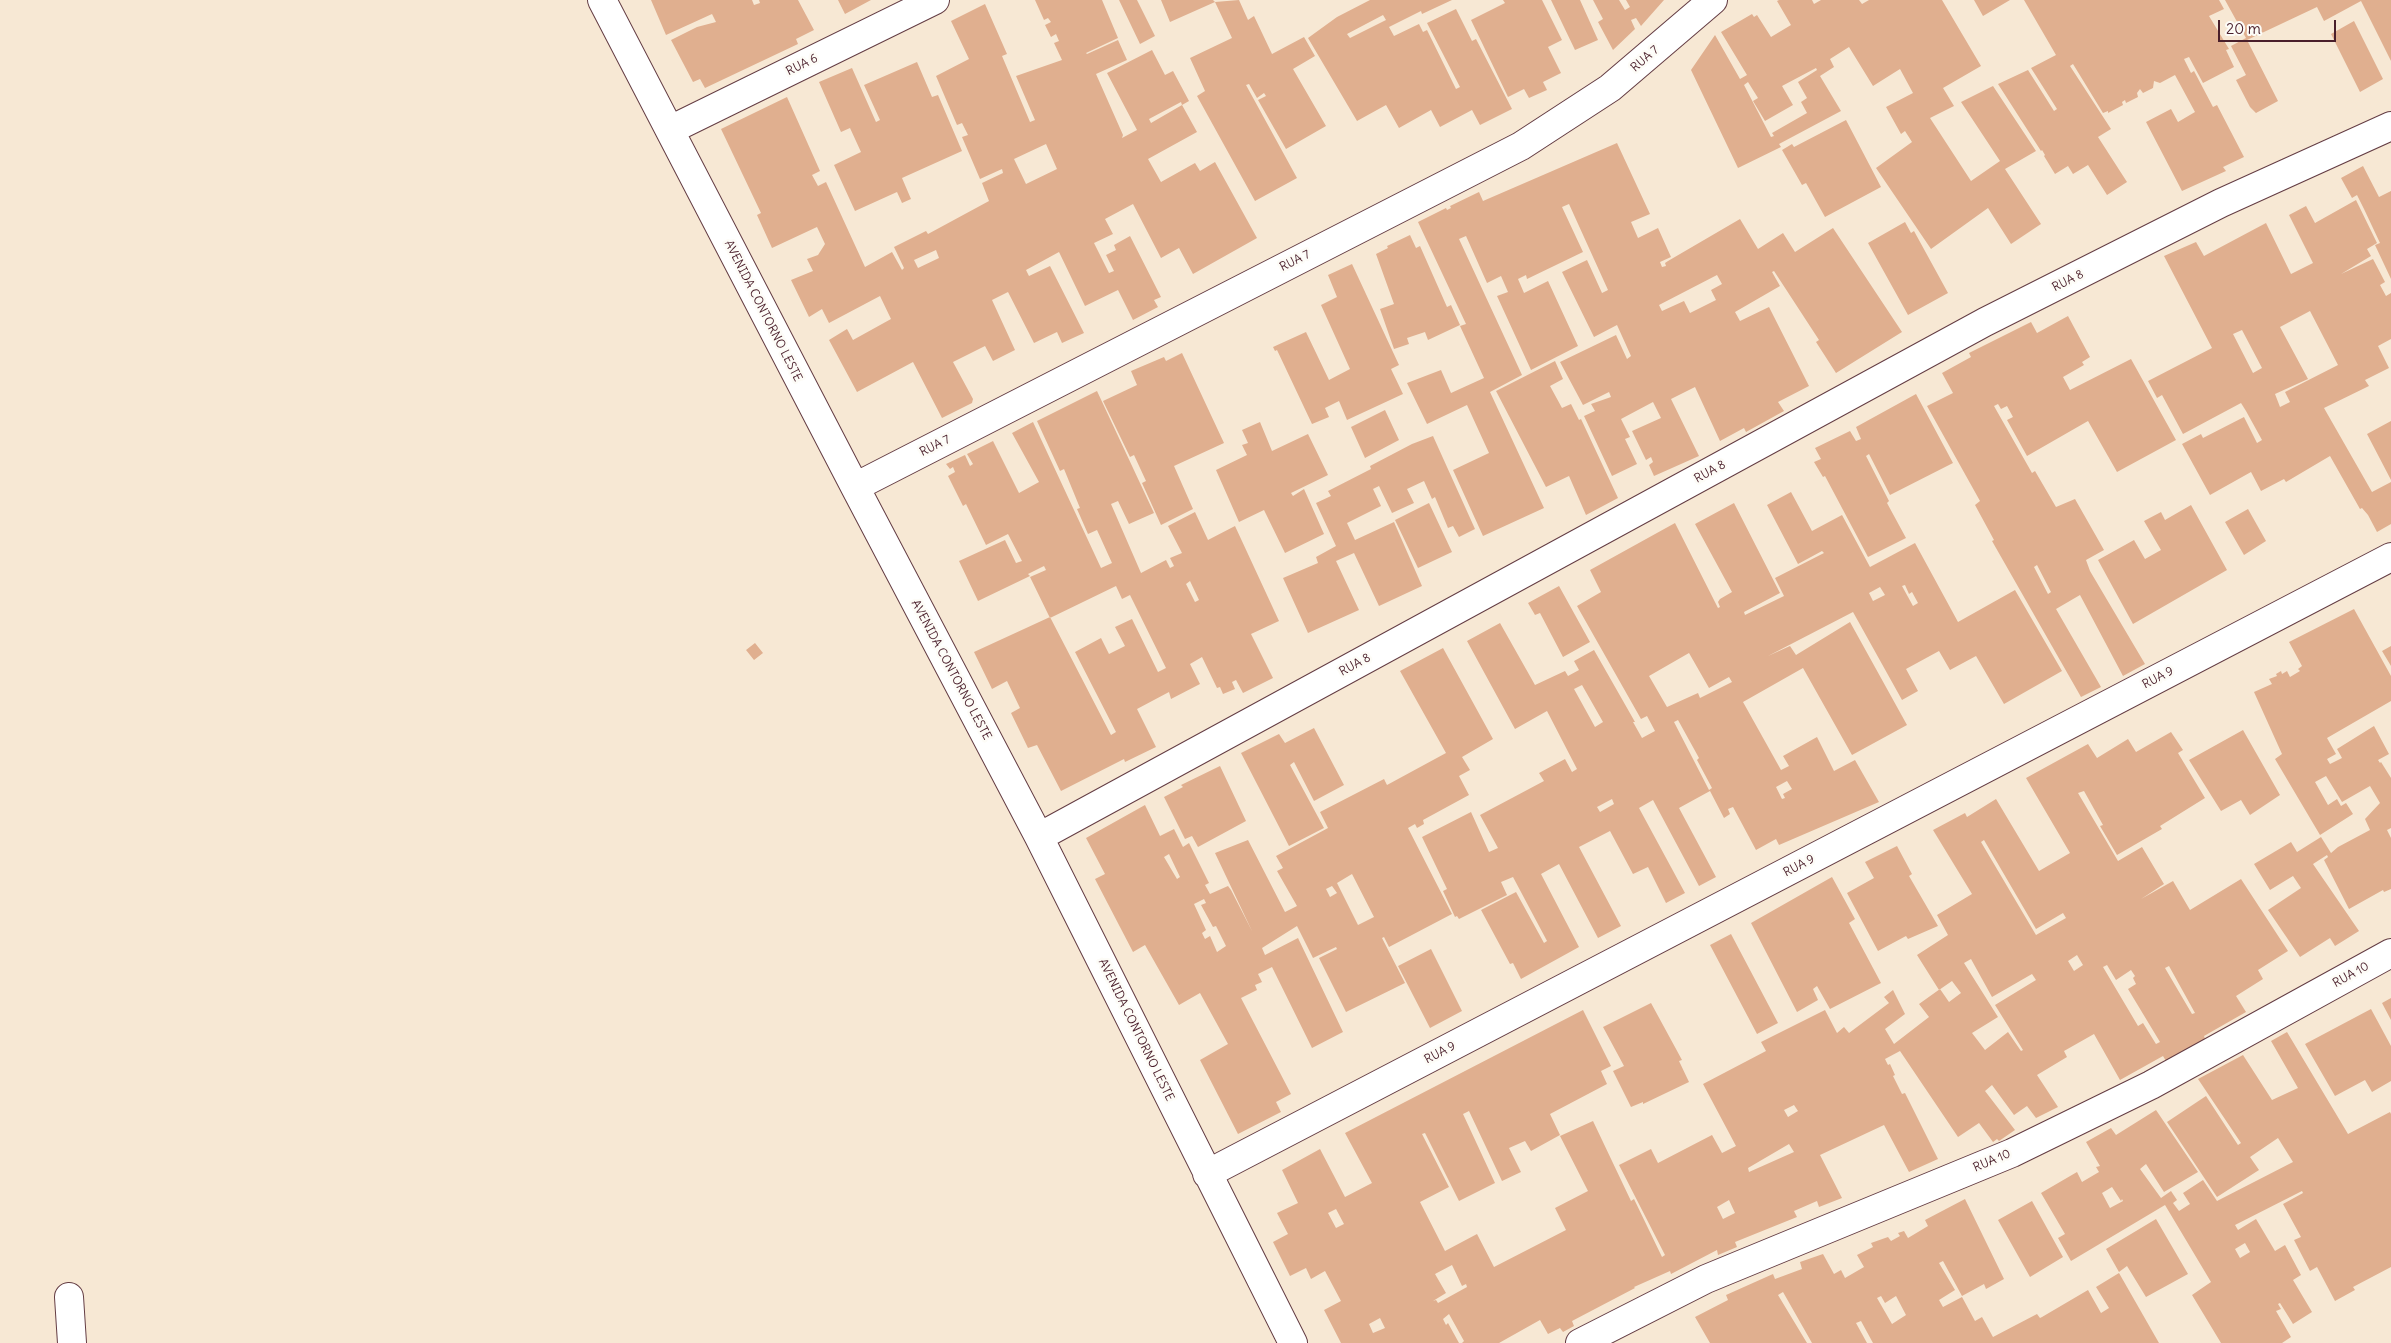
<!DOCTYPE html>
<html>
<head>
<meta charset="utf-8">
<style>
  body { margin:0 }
  #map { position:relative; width:2391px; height:1343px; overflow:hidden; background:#f7e8d4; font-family:Delius,sans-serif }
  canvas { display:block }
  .scale { position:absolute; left:2218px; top:20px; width:118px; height:22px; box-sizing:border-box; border:2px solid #4a1f2b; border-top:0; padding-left:6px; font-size:15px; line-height:18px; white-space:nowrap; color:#4a1f2b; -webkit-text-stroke:4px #fdfcf7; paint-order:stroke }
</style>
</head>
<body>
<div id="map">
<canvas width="2391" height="1343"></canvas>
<div class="scale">20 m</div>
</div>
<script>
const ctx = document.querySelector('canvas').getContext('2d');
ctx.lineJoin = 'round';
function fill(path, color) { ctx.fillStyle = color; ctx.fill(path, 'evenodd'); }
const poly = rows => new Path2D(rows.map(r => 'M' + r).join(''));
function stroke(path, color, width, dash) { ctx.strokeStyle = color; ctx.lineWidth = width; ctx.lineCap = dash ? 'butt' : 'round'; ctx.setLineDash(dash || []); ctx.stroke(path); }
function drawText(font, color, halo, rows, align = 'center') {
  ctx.font = font + ' Delius,sans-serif'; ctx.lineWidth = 5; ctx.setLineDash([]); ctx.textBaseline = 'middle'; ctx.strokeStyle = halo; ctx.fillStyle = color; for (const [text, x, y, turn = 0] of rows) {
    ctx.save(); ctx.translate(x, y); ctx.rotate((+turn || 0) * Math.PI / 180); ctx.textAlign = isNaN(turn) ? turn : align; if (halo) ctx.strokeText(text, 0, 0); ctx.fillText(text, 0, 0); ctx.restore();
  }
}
fill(poly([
  [651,0,752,0,754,5,760,3,759,0,798,0,814,30,796,39,798,44,705,88,700,79,693,82,671,40,697,27,716,22,712,14,666,35],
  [838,0,871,0,845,14],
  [1035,0,1102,0,1118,38,1086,53,1087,54,1118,40,1127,60,1096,74,1123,135,1122,138,1137,130,1107,73,1152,50,1165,75,1173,71,1189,101,1182,105,1197,132,1148,159,1161,182,1195,163,1200,171,1215,162,1257,238,1193,274,1179,248,1161,258,1133,204,1105,219,1113,234,1094,243,1109,273,1114,271,1106,255,1116,250,1114,245,1130,236,1161,297,1154,300,1158,307,1133,320,1118,290,1085,306,1059,252,1026,270,1029,276,1050,266,1084,333,1062,343,1057,332,1034,343,1008,292,992,300,1015,350,993,361,985,346,953,362,973,399,972,403,942,418,913,362,857,392,829,340,847,329,853,340,891,319,880,296,829,323,822,309,809,317,791,280,813,271,807,259,818,255,825,244,817,227,772,248,757,215,761,213,721,129,787,97,820,171,812,175,818,186,826,182,865,267,892,252,902,270,904,268,894,247,926,231,928,234,989,201,982,183,1003,173,1002,169,980,179,962,137,968,135,962,123,957,125,936,76,969,59,951,21,985,4,1007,54,1002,56,1030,122,1035,120,1016,76,1062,60,1054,43,1059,41,1056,34,1051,37,1045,25,1051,22,1048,18,1044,20],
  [1181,102,1182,105,1151,123,1149,119],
  [1046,144,1057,169,1026,184,1014,159],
  [936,250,939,258,918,268,914,260],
  [1119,0,1137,0,1155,36,1140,44],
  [1161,0,1213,0,1215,2,1239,0,1248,20,1254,16,1272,54,1304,37,1315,56,1293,69,1326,126,1286,149,1258,100,1266,96,1264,93,1257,98,1249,84,1246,85,1297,178,1255,201,1197,96,1205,91,1190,58,1232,38,1215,2,1170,22],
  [1370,0,1452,0,1422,14,1421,11,1389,27,1394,36,1419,24,1423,32,1427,30,1456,89,1460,87,1427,23,1456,9,1472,41,1476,39,1512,109,1480,125,1472,110,1440,127,1431,110,1399,128,1386,105,1357,121,1308,38,1337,17],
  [1383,15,1386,20,1350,38,1347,34],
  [1503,0,1542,0,1562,40,1548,47,1561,73,1543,82,1547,90,1529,98,1524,89,1508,97,1471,20,1505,3],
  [1551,0,1580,0,1598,40,1575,50],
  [1593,0,1619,0,1625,10,1630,7,1626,0,1664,0,1641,26,1636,18,1631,20,1635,29,1613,50,1598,22,1603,19],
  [1779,0,1812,0,1814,4,1821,0,1859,0,1862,4,1869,0,1942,0,1981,66,1943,88,1954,106,1930,118,1971,181,2000,161,1961,102,1993,86,2036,151,2005,169,2041,224,2011,244,1988,208,1931,249,1876,168,1912,142,1905,131,1901,134,1886,107,1913,93,1900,69,1873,86,1849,47,1830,59,1834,67,1820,76,1841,111,1779,144,1781,147,1738,168,1691,70,1715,35,1740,79,1747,75,1721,32,1752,14,1754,17,1757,15,1771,37,1791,25,1777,1],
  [1816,68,1817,70,1798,82,1807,98,1801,102,1807,113,1772,133,1774,136,1771,137,1744,85,1748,82,1758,98,1753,101,1765,121,1793,105,1782,86],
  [1974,0,2010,0,1983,16],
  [2024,0,2219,0,2224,9,2209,16,2229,49,2226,50,2234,67,2203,83,2189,57,2184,59,2191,73,2194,71,2213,107,2217,105,2244,157,2223,167,2226,171,2182,191,2146,122,2171,109,2178,122,2195,112,2175,75,2160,83,2154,81,2153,88,2143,93,2140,89,2137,93,2138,97,2126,103,2125,100,2122,102,2123,105,2108,113,2108,111,2103,113,2073,64,2070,66,2111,129,2098,137,2127,182,2107,195,2088,165,2073,174,2068,166,2055,174,2044,156,2045,155,2042,150,2041,151,1998,84,2028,70,2054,111,2057,109,2031,68,2056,55],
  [2225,0,2391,0,2391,61,2361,1,2324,21,2317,7,2247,40,2278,101,2256,113,2250,107,2236,80,2246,75,2231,46,2246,38],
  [2354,21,2383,79,2360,92,2331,34],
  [917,62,932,97,938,95,962,151,902,178,911,199,902,203,897,192,855,211,834,165,861,152,850,128,841,132,819,82,852,68,876,122,880,120,864,85],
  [1846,120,1881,187,1825,217,1806,183,1802,185,1782,150,1792,144,1794,147],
  [1617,143,1650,214,1631,222,1638,238,1658,228,1671,257,1660,262,1662,267,1666,266,1665,263,1668,261,1740,219,1758,249,1783,233,1795,252,1833,228,1902,332,1836,373,1816,342,1819,340,1774,271,1772,272,1780,286,1735,312,1740,321,1769,307,1809,386,1778,402,1784,411,1746,432,1744,428,1720,441,1695,387,1671,399,1699,456,1654,476,1649,465,1653,462,1651,457,1646,460,1632,431,1661,418,1653,402,1621,419,1630,437,1625,439,1637,464,1612,476,1584,416,1595,411,1591,404,1611,397,1609,392,1583,405,1560,362,1616,335,1627,359,1631,356,1617,325,1594,337,1562,272,1587,260,1602,293,1608,290,1569,204,1562,207,1583,252,1527,279,1526,275,1518,279,1524,293,1548,281,1578,346,1531,370,1497,296,1508,292,1501,276,1487,283,1466,236,1459,239,1522,375,1490,392,1544,508,1483,536,1453,470,1489,453,1467,405,1427,424,1407,383,1441,370,1451,393,1484,378,1460,326,1466,324,1418,222,1446,208,1447,210,1451,208,1450,206,1479,192,1483,201],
  [1717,275,1722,284,1711,290,1716,300,1690,313,1684,301,1662,311,1659,305],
  [2363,166,2379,197,2391,191,2391,279,2375,245,2380,243,2364,209,2357,195,2352,198,2341,178],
  [2356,200,2377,243,2367,249,2371,256,2341,274,2373,259,2385,282,2380,285,2386,296,2391,293,2391,339,2378,346,2389,368,2365,380,2369,386,2324,408,2372,492,2391,482,2391,524,2377,532,2368,515,2362,508,2360,509,2330,456,2286,482,2284,479,2261,491,2251,472,2210,495,2182,444,2201,434,2203,438,2244,417,2257,443,2262,440,2246,411,2241,403,2183,434,2162,395,2157,398,2148,381,2212,348,2164,256,2196,242,2204,256,2266,223,2291,274,2313,263,2289,215,2306,206,2315,223],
  [2310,311,2338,365,2285,392,2290,402,2280,407,2275,394,2308,379,2280,327],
  [2242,330,2262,368,2253,373,2233,334],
  [1905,222,1911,233,1914,231,1948,293,1908,315,1868,243],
  [1410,235,1416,248,1420,246,1447,307,1451,305,1460,325,1428,340,1425,332,1407,338,1409,344,1394,349,1380,309,1394,304,1376,254,1388,248,1387,246],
  [1352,264,1399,365,1391,369,1403,394,1347,420,1339,401,1325,408,1329,417,1312,424,1277,350,1275,351,1273,347,1306,332,1329,380,1350,369,1321,305,1337,297,1328,275],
  [2068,316,2090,357,2082,362,2084,365,2063,377,2070,390,2131,359,2176,440,2117,472,2088,421,2027,456,2007,420,2013,417,2007,406,2001,409,1998,404,1994,406,2032,473,2035,471,2056,507,2075,499,2104,550,2086,560,2090,571,2145,664,2123,676,2080,595,2056,609,2101,687,2081,697,1992,541,1994,540,1975,505,1980,501,1927,406,1953,393,1942,373,1971,357,1969,353,2031,322,2037,333],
  [2037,565,2051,592,2048,594,2034,567],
  [1182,353,1224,443,1174,466,1193,509,1161,525,1142,483,1146,481,1134,455,1130,457,1103,401,1137,385,1131,371,1164,357,1166,361],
  [1555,361,1563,379,1550,386,1562,408,1571,404,1579,420,1581,419,1618,498,1586,515,1569,476,1546,487,1496,391],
  [1097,391,1154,513,1129,524,1118,501,1111,504,1141,573,1166,560,1170,568,1174,566,1170,558,1182,553,1168,526,1195,512,1208,540,1235,526,1279,621,1251,634,1273,678,1243,693,1236,680,1232,682,1235,689,1223,694,1220,687,1217,688,1202,657,1190,664,1200,684,1171,699,1169,692,1137,709,1156,747,1125,762,1124,759,1061,791,1037,745,1028,748,1011,713,1020,708,1007,681,992,689,974,652,1050,617,1111,735,1116,732,1075,652,1101,638,1109,654,1125,646,1115,627,1132,619,1158,672,1166,668,1130,595,1122,599,1116,586,1050,618,1030,577,1046,570,1044,566,1028,574,1030,576,978,601,959,561,1005,540,1016,563,1022,561,1008,534,986,545,966,504,963,506,948,476,955,472,953,467,950,469,946,464,965,455,970,466,973,464,967,454,993,441,1019,493,1039,482,1012,433,1033,422,1101,568,1112,563,1097,530,1088,534,1077,509,1080,508,1064,469,1060,471,1037,421],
  [1190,581,1199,600,1195,602,1186,584],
  [1916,394,1953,463,1890,495,1869,454,1866,456,1889,501,1887,503,1906,538,1868,557,1825,476,1823,477,1814,462,1821,459,1815,448,1850,431,1856,441,1861,439,1856,427],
  [1385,410,1399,440,1365,458,1351,427],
  [2391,421,2391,480,2367,434],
  [1260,422,1272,451,1308,434,1328,475,1291,493,1293,496,1304,489,1324,534,1285,553,1264,510,1239,522,1216,470,1247,455,1242,445,1248,443,1242,430],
  [1433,436,1475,529,1459,537,1453,526,1448,528,1435,497,1432,499,1424,481,1407,489,1414,503,1392,513,1379,486,1373,489,1381,506,1347,523,1355,540,1394,522,1422,586,1379,606,1354,553,1336,561,1359,610,1308,633,1283,578,1318,563,1316,557,1336,546,1316,503,1331,496,1328,491,1371,469,1370,466,1412,444],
  [1791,492,1812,531,1842,515,1870,567,1915,543,1958,622,2015,590,2062,671,2004,704,1976,656,1950,670,1939,651,1906,669,1918,691,1902,700,1853,612,1768,656,1790,646,1796,655,1850,622,1907,725,1852,755,1803,668,1743,702,1781,770,1789,766,1783,756,1817,737,1834,771,1855,760,1879,802,1779,845,1776,839,1756,850,1733,807,1728,809,1730,814,1724,818,1710,791,1679,808,1716,877,1699,886,1653,800,1639,808,1685,893,1666,903,1648,867,1633,874,1610,831,1579,847,1621,926,1598,938,1559,864,1541,874,1579,947,1521,979,1513,963,1510,964,1481,910,1516,892,1544,943,1547,941,1513,877,1501,882,1507,895,1459,919,1457,916,1455,917,1443,891,1447,889,1422,837,1471,812,1489,852,1498,848,1480,815,1544,781,1539,773,1565,759,1572,772,1577,769,1547,711,1515,729,1467,641,1500,623,1535,685,1565,671,1568,676,1579,670,1574,661,1594,650,1635,722,1633,722,1642,738,1655,731,1647,716,1641,719,1577,606,1601,592,1590,570,1675,523,1718,608,1720,607,1718,602,1720,599,1732,592,1695,524,1734,503,1780,593,1744,612,1745,615,1784,596,1775,578,1824,553,1822,551,1798,564,1767,505],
  [1905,585,1909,594,1912,592,1918,603,1913,606,1902,586],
  [1880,587,1885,595,1873,601,1869,593],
  [1689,653,1709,688,1729,677,1732,682,1700,698,1698,693,1667,707,1649,676],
  [1582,685,1603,722,1595,727,1574,689],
  [1678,720,1699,758,1697,760,1712,788,1709,790,1674,722],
  [1787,781,1792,789,1783,794,1785,798,1782,799,1776,787],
  [1612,799,1614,804,1600,812,1597,807],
  [1429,503,1452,552,1418,568,1395,520],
  [2191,505,2227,570,2133,624,2098,560,2134,540,2145,559,2161,550,2144,521,2161,512,2165,520],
  [2248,509,2266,541,2244,555,2225,522],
  [1559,586,1590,642,1563,657,1540,613,1535,615,1528,603],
  [2354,609,2391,676,2391,701,2327,738,2336,754,2327,759,2330,764,2342,758,2337,749,2374,726,2389,754,2378,760,2380,763,2381,762,2391,778,2391,828,2387,830,2391,838,2391,889,2384,892,2383,890,2349,909,2324,860,2328,857,2327,855,2313,864,2359,931,2335,946,2330,938,2300,957,2268,910,2301,888,2293,876,2270,890,2254,864,2291,842,2297,852,2321,837,2331,853,2338,847,2370,830,2365,819,2380,803,2370,786,2342,802,2326,776,2315,782,2328,805,2337,799,2341,806,2346,803,2353,814,2320,835,2275,759,2282,754,2254,692,2272,684,2269,679,2277,676,2276,674,2281,671,2282,674,2287,671,2290,677,2300,671,2298,669,2302,666,2289,642],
  [755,643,763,653,754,660,746,650],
  [2391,646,2391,666,2382,651],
  [1443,648,1493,739,1462,757,1470,770,1459,776,1469,795,1423,820,1424,824,1417,828,1415,824,1408,828,1452,914,1389,947,1384,937,1382,938,1405,983,1346,1012,1319,958,1337,949,1336,947,1313,958,1297,926,1262,948,1265,955,1298,938,1343,1032,1312,1048,1272,967,1258,974,1262,982,1255,985,1257,990,1241,998,1291,1094,1276,1102,1281,1112,1238,1134,1200,1060,1228,1044,1200,993,1179,1005,1145,945,1133,952,1095,879,1105,874,1086,838,1145,805,1160,836,1174,829,1183,847,1189,843,1209,883,1205,885,1210,894,1228,886,1231,890,1252,931,1215,853,1248,840,1285,912,1297,906,1277,871,1283,868,1276,856,1328,828,1320,812,1384,779,1387,785,1446,753,1400,671],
  [1169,854,1180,877,1177,879,1164,857],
  [1352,874,1374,917,1358,925,1337,883],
  [1332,886,1337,893,1330,897,1326,889],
  [1204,899,1206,903,1201,905,1213,927,1216,926,1226,946,1217,952,1210,936,1205,939,1202,933,1206,930,1194,904],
  [1314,728,1344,785,1314,801,1294,762,1290,765,1324,828,1289,846,1241,753,1279,734,1285,743],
  [2243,730,2280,795,2250,815,2241,800,2221,811,2189,760],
  [2171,732,2183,750,2178,753,2205,798,2160,826,2162,829,2117,855,2100,826,2103,825,2084,791,2078,793,2118,861,2142,847,2164,884,2141,899,2173,881,2190,910,2241,879,2288,951,2258,970,2263,979,2236,996,2246,1012,2204,1036,2205,1039,2166,1061,2163,1056,2120,1080,2094,1034,2064,1051,2067,1057,2037,1075,2058,1107,2036,1118,2027,1106,2014,1115,1992,1085,1985,1091,2015,1130,1999,1141,1997,1139,1993,1142,1979,1123,1958,1137,1900,1051,1885,1059,1888,1065,1890,1064,1895,1075,1893,1076,1902,1094,1905,1093,1938,1159,1909,1172,1884,1125,1820,1155,1842,1198,1819,1207,1817,1201,1794,1211,1797,1217,1735,1242,1737,1247,1718,1255,1717,1250,1671,1274,1670,1271,1634,1287,1635,1288,1572,1321,1574,1326,1563,1332,1560,1328,1548,1334,1540,1320,1499,1343,1462,1343,1464,1341,1449,1314,1443,1319,1446,1325,1448,1323,1459,1343,1341,1343,1324,1310,1341,1301,1325,1271,1311,1279,1306,1268,1290,1276,1273,1242,1288,1234,1277,1213,1298,1203,1282,1170,1320,1149,1345,1197,1372,1183,1345,1133,1583,1010,1611,1066,1601,1071,1607,1084,1550,1114,1560,1135,1531,1151,1525,1141,1509,1148,1521,1172,1502,1181,1469,1111,1463,1114,1495,1183,1459,1201,1425,1133,1422,1134,1449,1187,1420,1202,1445,1251,1477,1234,1494,1267,1566,1230,1555,1208,1588,1191,1560,1136,1593,1121,1631,1201,1634,1199,1662,1257,1665,1255,1619,1165,1651,1149,1658,1163,1712,1135,1722,1153,1736,1146,1703,1084,1766,1051,1761,1042,1825,1010,1837,1033,1844,1027,1849,1033,1889,1003,1884,997,1893,990,1905,1014,1885,1029,1894,1044,1929,1017,1919,1004,1940,989,1949,1002,1961,993,1952,981,1939,990,1917,955,1948,935,1937,915,1972,894,1933,830,1965,813,1967,817,1996,799,2039,871,2070,853,2026,778,2088,744,2097,758,2128,739,2136,752],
  [1984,840,2036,929,2063,913,2066,918,2036,935,1981,842],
  [2077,955,2083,965,2074,971,2068,961],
  [1971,959,1992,997,2032,974,2036,980,1995,1005,2023,1050,2021,1051,2008,1032,1985,1050,1972,1033,1998,1017,1964,963],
  [2107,965,2116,980,2131,970,2135,976,2133,978,2136,984,2128,989,2160,1042,2156,1044,2143,1023,2138,1026,2103,967],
  [2169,966,2195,1013,2192,1014,2165,968],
  [1794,1105,1798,1111,1788,1117,1784,1110],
  [1789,1144,1794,1152,1749,1172,1748,1168],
  [1729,1200,1735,1213,1723,1219,1717,1207],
  [1336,1209,1344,1224,1336,1228,1328,1213],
  [1452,1265,1462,1286,1466,1284,1467,1287,1438,1303,1436,1300,1433,1301,1446,1293,1435,1274],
  [1380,1318,1385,1328,1373,1333,1369,1324],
  [1220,766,1246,821,1198,847,1192,836,1185,839,1164,797,1183,787,1181,785],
  [1897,846,1912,874,1909,876,1938,926,1908,939,1906,936,1878,951,1847,893,1874,878,1865,862],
  [1832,877,1855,919,1849,923,1881,983,1830,1009,1817,986,1813,989,1818,1000,1797,1012,1751,923],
  [1731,934,1778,1023,1757,1034,1710,945],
  [1431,949,1462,1011,1430,1028,1398,966],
  [2391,998,2391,1020,2382,1003],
  [1651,1003,1682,1060,1679,1061,1689,1082,1643,1104,1643,1102,1631,1107,1613,1071,1624,1066,1603,1027],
  [2371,1009,2391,1046,2391,1081,2372,1092,2365,1080,2335,1096,2305,1044],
  [2287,1032,2348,1134,2390,1112,2391,1114,2391,1267,2353,1287,2355,1290,2335,1301,2317,1267,2310,1271,2294,1240,2301,1237,2283,1204,2303,1193,2302,1191,2235,1225,2238,1230,2256,1219,2275,1251,2285,1245,2301,1275,2293,1280,2312,1312,2293,1324,2280,1303,2278,1304,2281,1309,2276,1311,2291,1337,2282,1343,2221,1343,2192,1295,2211,1282,2165,1205,2071,1261,2058,1238,2065,1234,2041,1193,2077,1172,2082,1182,2099,1172,2096,1167,2100,1166,2086,1142,2111,1128,2116,1135,2156,1110,2198,1172,2164,1192,2146,1164,2140,1169,2161,1198,2171,1191,2177,1200,2173,1203,2179,1211,2190,1204,2183,1193,2203,1180,2217,1201,2293,1162,2278,1138,2250,1157,2259,1170,2217,1197,2167,1122,2206,1096,2238,1145,2241,1143,2198,1079,2243,1055,2272,1100,2298,1088,2271,1041],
  [2112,1187,2121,1201,2122,1199,2123,1201,2110,1208,2102,1193],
  [2245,1243,2250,1252,2240,1258,2235,1249],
  [1965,1199,2004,1279,1986,1289,1984,1284,1962,1296,1943,1261,1939,1263,1955,1290,1939,1300,1943,1307,1962,1297,1975,1321,1982,1317,1993,1337,2037,1314,2040,1318,2042,1317,2088,1290,2101,1313,2109,1308,2096,1287,2119,1273,2159,1343,1873,1343,1861,1321,1856,1323,1867,1343,1812,1343,1783,1292,1778,1295,1807,1343,1710,1343,1695,1317,1728,1300,1726,1295,1773,1274,1775,1279,1802,1269,1800,1262,1823,1254,1834,1274,1841,1270,1845,1278,1864,1267,1857,1255,1873,1247,1871,1243,1888,1237,1891,1241,1900,1236,1898,1233,1904,1231,1908,1238,1928,1226,1925,1220],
  [1881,1296,1885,1303,1896,1296,1906,1315,1892,1324,1877,1298],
  [2032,1201,2063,1257,2030,1277,1998,1220],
  [2156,1219,2188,1274,2146,1297,2127,1266,2119,1272,2106,1249]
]), '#e0af8f');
const street = poly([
  [602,0,855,487,1039,837,1293,1343],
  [670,130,935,0],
  [855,487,1521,146,1610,88,1713,0],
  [1039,837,1985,322,2221,203,2391,126],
  [1207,1174,2391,557],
  [69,1297,72,1343],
  [1580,1343,1706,1279,2012,1153,2151,1085,2391,953]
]);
stroke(street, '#643d44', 30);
stroke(street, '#fff', 28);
drawText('12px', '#4a1f2b', '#fdfcf7', [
  ["RUA 7",1645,59,-41],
  ["RUA 6",802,65,-26],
  ["RUA 7",1295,261,-27],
  ["RUA 8",2068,281,-27],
  ["AVENIDA CONTORNO LESTE",763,311,63],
  ["RUA 7",935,446,-27],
  ["RUA 8",1710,472,-29],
  ["RUA 8",1355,665,-29],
  ["AVENIDA CONTORNO LESTE",951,670,62],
  ["RUA 9",2158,678,-28],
  ["RUA 9",1799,866,-28],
  ["RUA 10",2351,975,-29],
  ["AVENIDA CONTORNO LESTE",1136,1030,64],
  ["RUA 9",1440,1053,-28],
  ["RUA 10",1992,1161,-23]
]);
</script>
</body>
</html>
